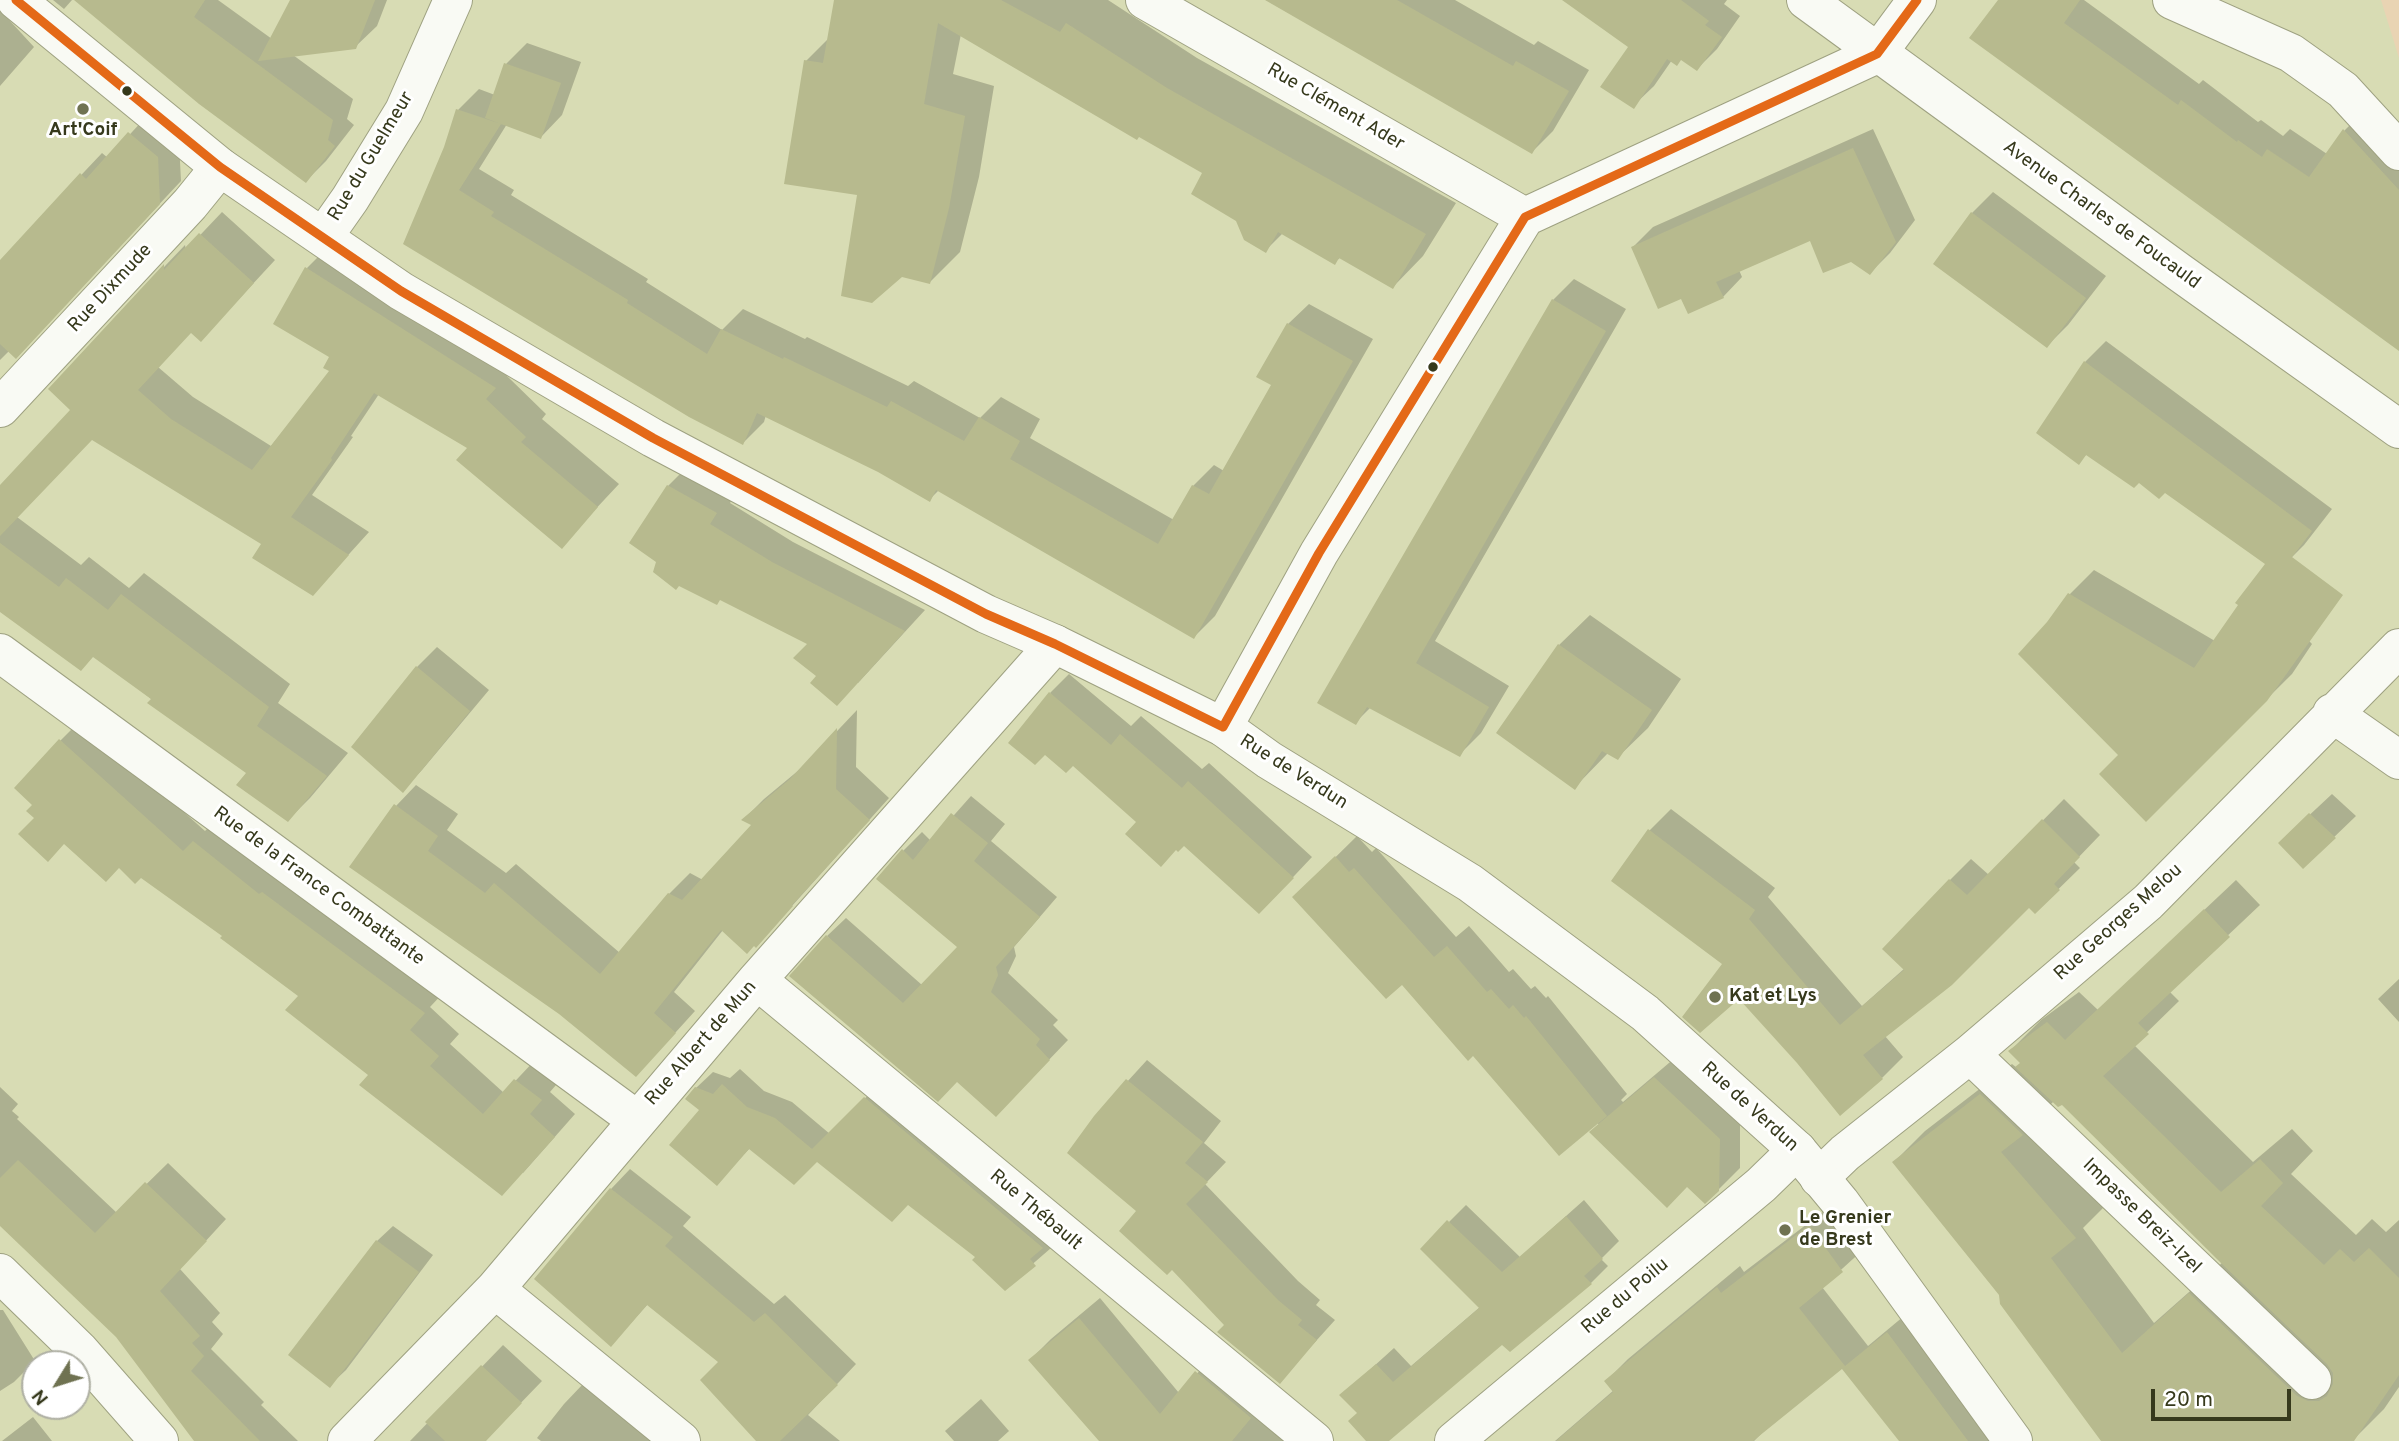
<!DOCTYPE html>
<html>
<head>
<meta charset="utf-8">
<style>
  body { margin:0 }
  #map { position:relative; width:2399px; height:1441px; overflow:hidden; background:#d8dcb4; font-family:Overpass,sans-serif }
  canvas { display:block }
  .north { position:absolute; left:21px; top:1350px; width:70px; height:70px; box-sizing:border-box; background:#fff; border:2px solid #afb0a4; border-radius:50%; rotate:232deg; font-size:19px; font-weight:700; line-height:28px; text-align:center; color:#36391c }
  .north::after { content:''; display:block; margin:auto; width:24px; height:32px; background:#6f7251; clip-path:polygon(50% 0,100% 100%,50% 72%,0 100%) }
  .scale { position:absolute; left:2151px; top:1389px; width:140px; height:32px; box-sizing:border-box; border:4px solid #36391c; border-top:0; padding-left:9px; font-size:21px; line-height:24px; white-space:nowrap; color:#36391c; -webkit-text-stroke:5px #fff; paint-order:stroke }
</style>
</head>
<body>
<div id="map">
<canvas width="2399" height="1441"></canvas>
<div class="north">N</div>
<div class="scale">20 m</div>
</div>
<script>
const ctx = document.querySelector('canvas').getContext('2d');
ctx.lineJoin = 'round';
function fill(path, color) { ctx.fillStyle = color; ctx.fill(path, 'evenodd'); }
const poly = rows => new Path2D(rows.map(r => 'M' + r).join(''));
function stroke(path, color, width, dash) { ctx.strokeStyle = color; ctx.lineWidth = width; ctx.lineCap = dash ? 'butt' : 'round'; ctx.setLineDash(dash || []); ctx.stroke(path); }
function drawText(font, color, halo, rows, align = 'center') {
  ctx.font = font + ' Overpass,sans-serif'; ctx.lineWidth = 6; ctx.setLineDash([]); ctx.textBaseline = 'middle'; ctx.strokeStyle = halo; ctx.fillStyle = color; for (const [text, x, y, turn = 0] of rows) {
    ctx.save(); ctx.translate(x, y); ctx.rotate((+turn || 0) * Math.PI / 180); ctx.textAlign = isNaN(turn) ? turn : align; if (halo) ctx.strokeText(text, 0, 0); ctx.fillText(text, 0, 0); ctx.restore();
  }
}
fill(poly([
  [2381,0,2399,0,2399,58]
]), '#e9d4b3');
fill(poly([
  [53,0,72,0,64,9],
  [76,0,218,0,272,39,292,0,387,0,377,26,355,47,293,55,353,99,347,119,354,125,326,161,306,181],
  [836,0,1108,0,1197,58,1456,203,1423,256,1393,287,1341,257,1335,262,1283,233,1266,250,1238,220,1205,172,961,34,953,74,994,86,979,177,960,252,930,282,859,194,806,61,830,37],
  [1266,0,1455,0,1534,45,1538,41,1589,70,1553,131,1532,152],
  [1578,0,1727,0,1724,4,1740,16,1717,49,1697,69,1681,59,1672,60,1654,86,1633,106,1630,47],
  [2001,0,2084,0,2199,84,2203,80,2258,122,2261,120,2283,136,2290,129,2327,154,2344,131,2365,110,2399,147,2399,348],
  [0,10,34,47,0,86],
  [527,43,581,62,562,115,541,137,507,124,479,169,514,190,511,195,648,279,646,282,722,330,743,309,805,339,807,337,908,386,914,381,980,418,1001,397,1040,419,1030,438,1174,520,1193,486,1214,465,1224,471,1274,385,1288,324,1309,304,1373,339,1215,616,1194,637,939,490,929,500,879,470,766,415,764,422,743,443,406,244,446,148,458,110,479,89,495,95,506,64],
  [157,105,178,122,181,181,37,335,9,351,0,360,0,261,102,153,108,158],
  [1873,129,1915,220,1890,253,1870,273,1851,260,1811,239,1739,270,1742,277,1723,297,1682,296,1633,247,1653,227],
  [1993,192,2106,276,2068,325,2047,346,1935,263,1972,213],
  [222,212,275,260,201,340,191,332,158,367,193,397,271,446,332,371,332,357,307,268,329,246,517,365,507,376,546,414,542,419,619,484,561,546,469,448,379,394,351,436,353,437,312,495,369,532,313,594,264,543,92,438,17,517,81,565,89,557,129,588,144,573,290,684,278,703,348,753,310,798,288,820,248,773,94,655,0,610,0,488,72,410,50,389,165,266,185,245,186,250],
  [1574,279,1626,309,1435,641,1509,686,1481,733,1460,754,1371,707,1355,723,1553,300],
  [2106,341,2332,509,2304,545,2283,566,2165,491,2139,481,2087,454,2079,462,2085,362],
  [689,465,737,491,730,503,793,542,925,610,858,683,819,676,810,643,668,486],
  [2094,570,2215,641,2258,589,2312,644,2292,674,2146,819,2120,755,2049,623,2069,595],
  [1590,615,1681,679,1648,728,1617,758,1608,753,1575,787,1559,645],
  [437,647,489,690,422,770,403,790,354,747,417,667],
  [1069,674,1131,726,1141,716,1202,769,1209,763,1312,857,1279,892,1138,822,1050,693],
  [857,710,856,767,889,798,756,946,723,930,674,992,695,1011,656,1054,560,1013,351,867,396,806,416,785,458,814,447,830,506,873,516,864,620,953,669,894,690,873,703,880,754,824,744,819,764,799,805,765],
  [81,720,205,831,215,821,445,991,430,1007,459,1034,450,1044,504,1093,536,1059,562,1078,550,1092,575,1114,523,1173,371,1074,300,996,224,936,141,876,119,866,37,818,34,805,60,741],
  [2332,794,2356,816,2303,867,2302,822],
  [971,796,1005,824,991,841,1057,897,1014,947,1016,956,1008,973,1058,1020,1053,1025,1068,1040,996,1115,827,936,846,918,922,985,960,947,903,851,922,832,931,841],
  [2064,799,2100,835,2074,862,2080,868,2035,912,2029,906,1885,1036,1903,1057,1882,1078,1613,880,1650,830,1671,809,1775,888,1768,897,1862,1006,1905,968,1950,880,1971,859,1989,875],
  [1357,836,1372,852,1376,848,1456,937,1469,926,1509,972,1513,969,1531,989,1535,986,1546,998,1548,996,1627,1094,1621,1100,1623,1102,1676,1057,1740,1118,1740,1168,1718,1190,1687,1185,1597,1123,1473,1054,1403,983,1295,897],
  [2236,880,2260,905,2169,991,2179,1001,2134,1045,2253,1162,2292,1129,2313,1151,2291,1174,2356,1235,2372,1219,2386,1232,2399,1220,2399,1387,2384,1409,2352,1441,2104,1441,2001,1294,1894,1162,1925,1131,2012,1064,2017,1068,2022,1063,2010,1051,2041,1020,2079,992,2098,1010],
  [2054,1101,2062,1102,2223,1262,2154,1323,2083,1228,2106,1205,2033,1122],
  [2399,979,2399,1022,2378,999],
  [1147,1060,1221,1121,1204,1143,1226,1162,1205,1184,1298,1281,1320,1300,1316,1305,1335,1320,1279,1382,1226,1325,1139,1210,1095,1117],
  [740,1069,764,1091,792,1102,830,1134,881,1082,1051,1248,1005,1288,977,1257,908,1203,817,1159,750,1148,717,1183,696,1088,713,1072,730,1078],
  [0,1087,18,1104,12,1111,19,1117,17,1119,117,1213,168,1163,226,1219,180,1269,220,1313,212,1322,223,1334,211,1349,264,1402,261,1405,298,1441,196,1441,117,1336,0,1224],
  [630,1169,691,1217,683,1226,774,1304,785,1295,856,1364,808,1415,840,1441,759,1441,721,1361,648,1304,611,1345,537,1279,611,1189],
  [1584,1200,1619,1241,1601,1259,1608,1266,1591,1283,1503,1343,1386,1441,1369,1441,1359,1413,1342,1395,1394,1348,1411,1366,1480,1307,1449,1222,1466,1205,1520,1257],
  [1832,1205,1864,1249,1822,1287,1868,1346,1910,1311,2004,1441,1902,1441,1842,1367,1769,1426,1754,1441,1555,1441,1614,1390,1606,1381,1628,1359,1740,1266,1744,1272],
  [393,1226,433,1255,346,1370,330,1385,290,1354,377,1241],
  [1100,1298,1179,1393,1217,1352,1297,1441,1130,1441,1030,1360,1051,1339],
  [0,1310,3,1310,35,1361,14,1382,0,1391],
  [503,1345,542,1381,484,1441,410,1441],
  [583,1384,654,1441,541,1441,537,1438,564,1404],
  [981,1399,1009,1431,998,1441,954,1441,945,1431],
  [33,1417,52,1441,2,1441]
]), '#0003');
fill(poly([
  [74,0,205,0,194,17,333,120,328,140,335,146,306,183,199,104],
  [290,0,375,0,356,49,258,61],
  [834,0,1001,0,1060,32,1066,23,1167,88,1426,234,1393,289,1339,258,1335,265,1278,232,1266,253,1244,240,1236,221,1191,194,1202,173,1139,137,1137,140,938,23,924,104,965,116,949,208,930,284,902,277,872,303,841,296,857,195,784,184,804,60,823,63],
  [1265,0,1397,0,1513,66,1516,61,1569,91,1532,154],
  [1562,0,1681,0,1709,21,1705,25,1722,37,1697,71,1681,60,1677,66,1667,59,1634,109,1600,87,1628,47],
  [1998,0,2080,0,2064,23,2178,105,2181,100,2237,142,2238,140,2262,157,2267,149,2309,177,2343,129,2399,190,2399,351,1969,38],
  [504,63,561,83,541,139,485,118],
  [456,109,501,124,459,190,494,212,491,216,628,300,627,303,707,354,721,329,783,359,784,357,887,407,891,401,964,441,979,417,1020,441,1010,459,1158,544,1192,485,1209,494,1271,385,1256,377,1287,323,1353,361,1194,639,936,490,930,502,878,472,757,413,743,445,689,417,403,244,444,147],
  [128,132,158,157,160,204,16,359,0,344,0,260,80,173,86,179],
  [1853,148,1896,242,1870,275,1851,262,1823,273,1810,241,1716,282,1724,298,1688,314,1681,299,1658,309,1631,247],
  [1971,212,2086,298,2047,348,1933,264],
  [199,233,254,283,201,342,191,333,138,390,171,419,252,470,329,371,323,368,329,357,273,324,305,267,496,388,486,399,526,437,521,442,598,507,562,549,456,460,467,448,374,393,331,458,332,460,291,517,349,555,313,596,252,558,261,544,92,440,0,536,0,485,70,410,48,389,164,264,164,270],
  [1552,299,1606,331,1416,663,1489,707,1460,757,1367,707,1356,725,1317,703],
  [2084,361,2312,531,2292,557,2343,595,2267,701,2146,822,2099,774,2118,755,2018,654,2047,622,2068,593,2194,668,2238,605,2235,603,2265,564,2165,493,2159,499,2139,483,2134,488,2086,455,2079,465,2036,433],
  [667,485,717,513,710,524,772,562,905,631,837,706,810,683,816,676,793,658,807,644,720,600,717,605,679,586,676,590,653,572,656,562,629,543],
  [0,543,59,587,66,578,108,610,121,594,269,707,257,726,327,776,288,822,236,785,246,773,147,703,151,699,93,657,81,671,0,612],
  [1558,644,1652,710,1618,760,1602,751,1575,790,1496,733],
  [416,666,470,711,403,793,351,747],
  [1049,692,1111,745,1120,734,1182,788,1188,781,1294,878,1259,914,1184,846,1178,852,1176,850,1161,867,1125,834,1136,822,1073,766,1066,773,1045,755,1035,765,1008,743],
  [837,728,836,789,870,820,792,905,793,906,756,948,754,946,747,954,721,930,654,1013,676,1033,636,1077,559,1014,349,867,394,804,438,836,428,851,485,893,494,883,600,974,668,893,682,900,751,825,741,820,790,779],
  [59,739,183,851,193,841,259,894,262,892,425,1013,410,1030,439,1056,430,1066,483,1114,514,1079,542,1100,530,1114,555,1137,502,1196,359,1085,368,1075,285,1010,298,996,220,938,222,936,141,878,135,884,119,868,106,882,64,844,48,862,18,834,34,818,26,811,32,805,14,788],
  [951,813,988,843,974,861,1040,917,996,967,998,975,991,992,1040,1039,1036,1045,1050,1060,996,1117,957,1082,938,1102,789,976,826,935,903,1003,957,947,876,879,902,849,913,860],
  [2309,813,2336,838,2303,869,2278,843],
  [2042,819,2080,857,2054,884,2060,890,2035,914,2029,908,1952,985,1863,1055,1883,1079,1840,1116,1797,1063,1739,999,1700,1033,1682,1017,1722,964,1611,881,1648,829,1755,910,1749,919,1840,1025,1904,970,1882,949,1949,879,1967,895],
  [1335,856,1349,872,1354,868,1434,957,1447,946,1487,992,1491,989,1509,1009,1513,1005,1524,1018,1526,1016,1607,1116,1559,1156,1473,1056,1468,1061,1402,985,1386,999,1292,897],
  [2204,909,2230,937,2138,1023,2149,1034,2103,1076,2221,1192,2260,1159,2283,1183,2261,1206,2324,1265,2340,1249,2354,1262,2369,1248,2399,1278,2399,1375,2354,1441,2101,1441,2000,1304,1999,1295,1892,1162,1980,1094,2023,1135,2001,1152,2076,1238,2051,1258,2122,1353,2189,1293,2297,1396,2308,1401,2319,1401,2327,1396,2333,1384,2333,1373,2327,1364,2222,1264,2062,1105,2058,1107,2015,1067,2020,1063,2008,1051,2047,1022,2065,1040],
  [1654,1077,1720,1139,1719,1191,1705,1204,1687,1187,1667,1208,1589,1132],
  [1126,1079,1203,1142,1185,1163,1208,1182,1186,1204,1278,1300,1302,1320,1298,1325,1317,1340,1280,1384,1217,1332,1224,1325,1172,1270,1167,1275,1119,1231,1136,1211,1067,1153,1094,1116],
  [722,1084,747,1107,775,1118,812,1149,864,1097,1043,1248,1030,1259,1036,1266,1005,1291,972,1260,975,1257,908,1205,892,1222,817,1162,794,1185,749,1149,717,1186,669,1145,699,1110,685,1099,695,1087,713,1094],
  [18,1160,95,1233,145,1182,207,1241,160,1291,200,1336,192,1343,204,1356,191,1371,260,1441,194,1441,116,1337,0,1226,0,1178],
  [610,1188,673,1237,665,1246,754,1322,765,1313,838,1385,780,1441,756,1441,700,1380,718,1362,647,1305,611,1347,534,1279],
  [1566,1216,1603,1259,1584,1276,1592,1284,1510,1352,1502,1345,1389,1441,1366,1441,1348,1421,1357,1413,1339,1395,1376,1364,1393,1382,1479,1308,1420,1249,1447,1220,1502,1272],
  [1809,1225,1843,1272,1799,1308,1845,1366,1887,1332,1968,1441,1899,1441,1842,1369,1753,1441,1556,1441,1613,1392,1604,1381,1717,1287,1721,1293],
  [376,1240,419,1272,330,1388,288,1355],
  [1079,1318,1160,1414,1195,1371,1251,1418,1232,1441,1099,1441,1028,1360],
  [481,1365,522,1403,486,1441,445,1441,425,1422]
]), '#b7ba8e');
const street = poly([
  [1145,0,1525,217],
  [1806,0,2179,272,2399,429],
  [2172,0,2291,53,2343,90,2399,151],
  [0,408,190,204,220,167],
  [0,653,637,1120],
  [2332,713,2399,760],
  [1223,727,1319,553,1525,217,1877,54,1917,0],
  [757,980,1314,1441],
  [1970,1054,2312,1380],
  [1819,1178,1845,1153,1970,1054,2148,902,2399,648],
  [0,1273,79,1350,159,1441],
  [495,1289,681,1441],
  [347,1441,495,1289,757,980,1055,644],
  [1454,1441,1761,1185,1797,1150]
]);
const secondary = poly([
  [16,0,220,167,401,291,653,438,986,614,1055,644,1223,727,1269,760,1470,883,1645,1013,1797,1150,1840,1202,2013,1441],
  [324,236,350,199,404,111,453,0]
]);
stroke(street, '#9ea181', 40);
stroke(secondary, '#9ea181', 40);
stroke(street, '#f9faf4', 38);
stroke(secondary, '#f9faf4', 38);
stroke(poly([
  [16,0,220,167,401,291,653,438,986,614,1055,644,1223,727],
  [1223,727,1319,553,1525,217,1877,54,1917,0]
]), '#e46918', 9);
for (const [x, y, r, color] of [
  [127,91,6,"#36391c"],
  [83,109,7,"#6f7251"],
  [1433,367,6,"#36391c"],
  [1715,997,7,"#6f7251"],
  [1785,1230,7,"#6f7251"]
]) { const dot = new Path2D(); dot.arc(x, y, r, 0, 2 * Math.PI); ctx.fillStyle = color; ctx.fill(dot); stroke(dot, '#fff', 2.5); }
drawText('19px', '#36391c', '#fff', [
  ["Rue Clément Ader",1335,108,30],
  ["Rue du Guelmeur",372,157,-59],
  ["Avenue Charles de Foucauld",2101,216,36],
  ["Rue Dixmude",111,289,-47],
  ["Rue de Verdun",1293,773,32],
  ["Rue de la France Combattante",318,887,36],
  ["Rue Georges Melou",2119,923,-42],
  ["Rue Albert de Mun",702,1044,-49],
  ["Rue de Verdun",1749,1108,42],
  ["Rue Thébault",1035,1211,40],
  ["Impasse Breiz-Izel",2141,1217,44],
  ["Rue du Poilu",1626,1297,-40]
]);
drawText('bold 19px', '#36391c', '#fff', [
  ["Art'Coif",83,131,"center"],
  ["Kat et Lys",1729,997],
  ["Le Grenier",1799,1219],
  ["de Brest",1799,1241]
], 'left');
</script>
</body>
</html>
